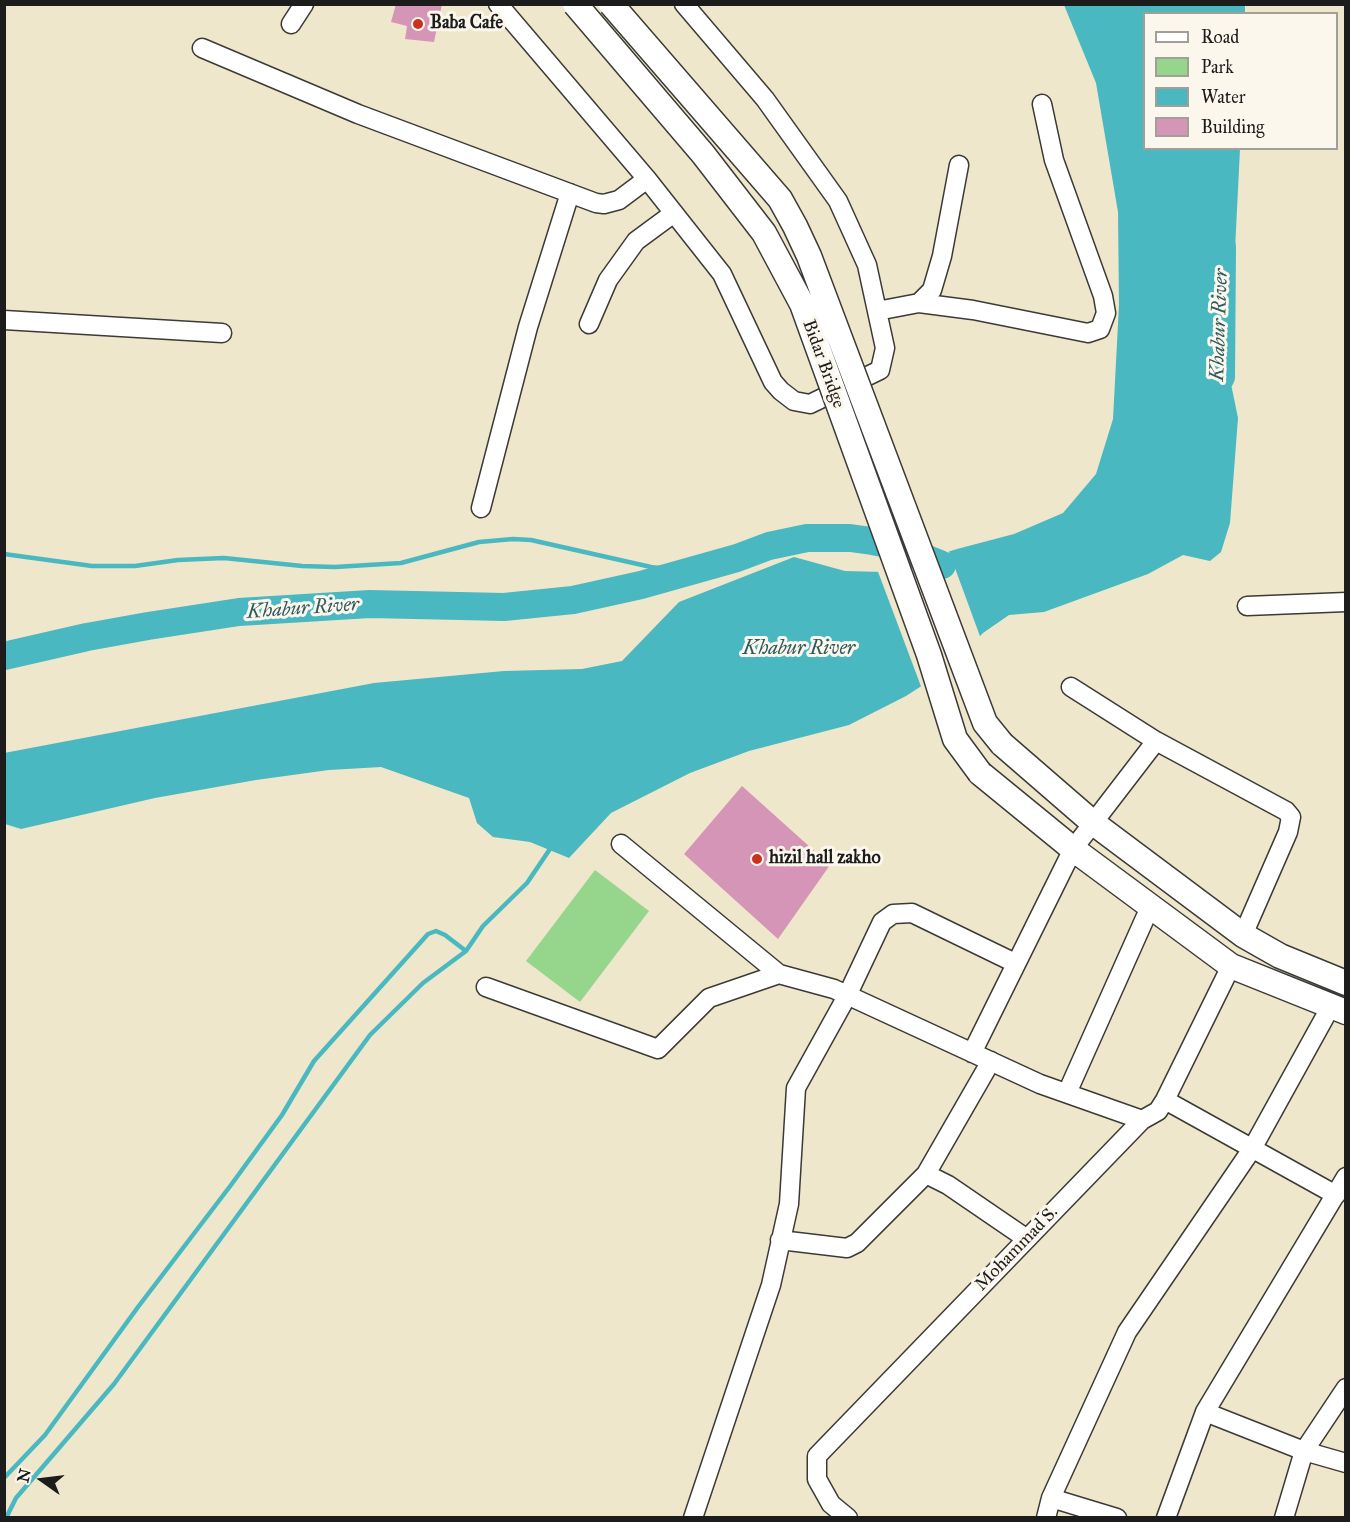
<!DOCTYPE html>
<html>
<head>
<meta charset="utf-8">
<style>
  body { margin:0 }
  #map { position:relative; width:1350px; height:1522px; overflow:hidden; background:#efe7cb; font-family:"IM FELL Great Primer",serif }
  canvas { display:block }
  .frame { position:absolute; inset:0; border:6px solid #1c1c1c; pointer-events:none }
  .legend { position:absolute; left:1143px; top:12px; width:195px; height:138px; box-sizing:border-box; background:#fbf7ec; border:2px solid #a29f99; margin:0; padding:8px 10px; list-style:none; font-size:18px; color:#1c1c1c }
  .legend li { display:flex; align-items:center; gap:12px; height:30px }
  .legend b { width:30px; border:2px solid #a29f99 }
  .north { position:absolute; left:12px; top:1450px; width:60px; height:60px; -webkit-text-stroke:4px #fbf7ec; paint-order:stroke; rotate:284deg; font-size:16px; font-weight:700; line-height:24px; text-align:center; color:#1c1c1c }
  .north::after { content:''; display:block; margin:auto; width:21px; height:27px; background:#1c1c1c; clip-path:polygon(50% 0,100% 100%,50% 72%,0 100%) }
</style>
</head>
<body>
<div id="map">
<canvas width="1350" height="1522"></canvas>
<div class="frame"></div>
<ul class="legend">
<li><b style="height:8px;background:#fff"></b>Road</li>
<li><b style="height:16px;background:#95d68c"></b>Park</li>
<li><b style="height:16px;background:#49b8c1"></b>Water</li>
<li><b style="height:16px;background:#d595b7"></b>Building</li>
</ul>
<div class="north">N</div>
</div>
<script>
const ctx = document.querySelector('canvas').getContext('2d');
ctx.lineJoin = 'round';
function fill(path, color) { ctx.fillStyle = color; ctx.fill(path, 'evenodd'); }
const poly = rows => new Path2D(rows.map(r => 'M' + r).join(''));
function stroke(path, color, width, dash) { ctx.strokeStyle = color; ctx.lineWidth = width; ctx.lineCap = dash ? 'butt' : 'round'; ctx.setLineDash(dash || []); ctx.stroke(path); }
function drawText(font, color, halo, rows, align = 'center') {
  ctx.font = font + ' "IM FELL Great Primer",serif'; ctx.lineWidth = 6; ctx.setLineDash([]); ctx.textBaseline = 'middle'; ctx.strokeStyle = halo; ctx.fillStyle = color; for (const [text, x, y, turn = 0] of rows) {
    ctx.save(); ctx.translate(x, y); ctx.rotate((+turn || 0) * Math.PI / 180); ctx.textAlign = isNaN(turn) ? turn : align; if (halo) ctx.strokeText(text, 0, 0); ctx.fillText(text, 0, 0); ctx.restore();
  }
}
fill(poly([
  [595,870,649,911,580,1002,526,961]
]), '#95d68c');
fill(poly([
  [1064,5,1245,5,1245,13,1144,14,1144,148,1240,149,1234,270,1213,296,1238,418,1230,523,1221,552,1210,561,1183,555,1148,574,1044,612,1009,615,983,633,951,667,906,696,849,725,749,751,690,773,611,813,569,858,530,842,493,837,477,823,469,798,381,767,329,770,256,780,155,798,21,829,5,824,4,753,374,683,504,671,582,669,622,661,679,602,794,557,845,571,883,572,957,549,1014,534,1063,513,1096,474,1113,419,1119,305,1118,212,1096,83]
]), '#49b8c1');
fill(poly([
  [948,549,981,639,953,669,922,689,877,569,883,569]
]), '#efe7cb');
stroke(poly([
  [4,554,92,566,135,566,178,560,224,558,302,566,335,567,401,563,479,542,513,539,531,540,651,567,689,572],
  [4,1478,45,1435,138,1307,231,1185,282,1115,314,1061,428,934,436,931,445,935,466,951],
  [6,1518,16,1498,114,1384,370,1035,423,983,466,951,483,926,527,883,552,846]
]), '#49b8c1', 4.5);
stroke(poly([
  [1221,377,1222,247],
  [4,656,87,637,148,626,239,612,370,604,504,607,573,600,641,585,737,558,769,546,807,538,850,538,872,541,893,545,942,565]
]), '#49b8c1', 28);
fill(poly([
  [396,4,442,4,434,42,405,39,407,26,391,22],
  [742,786,830,865,778,939,684,854]
]), '#d595b7');
const minor = poly([
  [498,4,647,179,722,274,773,382,781,391,794,401,810,404,880,370,885,348,867,265,838,201,765,99,684,4],
  [291,24,304,4],
  [202,48,358,114,596,203,604,204,619,200,647,179],
  [919,303,932,290,942,256,959,165],
  [877,311,919,303,973,310,1088,333,1100,329,1106,313,1103,296,1054,160,1042,104],
  [4,320,222,333],
  [589,324,608,280,636,241,674,213],
  [481,508,528,327,570,193],
  [1247,606,1346,602],
  [1071,687,1156,741,1286,811,1291,817,1288,832,1243,935],
  [621,844,779,974],
  [486,987,658,1049,709,998,779,974,834,989,1040,1084,1142,1120],
  [972,1053,1073,849,1156,741],
  [991,1061,926,1174,948,1185,1027,1239],
  [1067,1093,1150,907],
  [1165,1100,1336,1195],
  [780,1240,847,1248,857,1243,926,1174],
  [1205,1412,1304,1451,1346,1463],
  [1051,1498,1127,1332,1252,1149,1331,1006],
  [693,1518,771,1285,789,1204,796,1088,847,996,882,922,893,914,912,913,1015,963],
  [848,1518,831,1504,817,1479,817,1456,1142,1120,1158,1111,1165,1100,1231,966],
  [1046,1518,1051,1498,1117,1518],
  [1166,1518,1205,1412,1346,1177],
  [1284,1518,1304,1451,1346,1388]
]);
const major = poly([
  [1002,744,1092,822,1243,935,1280,956,1346,983],
  [980,773,1073,849,1231,966,1346,1012]
]);
stroke(minor, '#3c3a36', 21);
stroke(major, '#3c3a36', 27);
stroke(minor, '#fff', 18);
stroke(major, '#fff', 24);
const majorBridge = poly([
  [575,4,703,154,764,233,802,304,929,655,955,739,980,773],
  [611,4,780,199,795,226,809,256,985,723,1002,744]
]);
stroke(majorBridge, '#3c3a36', 27, []);
stroke(majorBridge, '#fff', 24);
for (const [x, y, r, color] of [
  [418,24,6,"#c8321e"],
  [757,859,6,"#c8321e"]
]) { const dot = new Path2D(); dot.arc(x, y, r, 0, 2 * Math.PI); ctx.fillStyle = color; ctx.fill(dot); stroke(dot, '#fbf7ec', 2); }
drawText('bold 18px', '#1c1c1c', '#fbf7ec', [
  ["Baba Cafe",430,24],
  ["hizil hall zakho",769,859]
], 'left');
drawText('18px', '#1c1c1c', '#fbf7ec', [
  ["Bidar Bridge",823,364,70],
  ["Mohammad S.",1017,1249,-46]
]);
drawText('italic 20px', '#2e5a5e', '#fbf7ec', [
  ["Khabur River",1220,325,-88],
  ["Khabur River",303,609,-4],
  ["Khabur River",799,649]
]);
</script>
</body>
</html>
